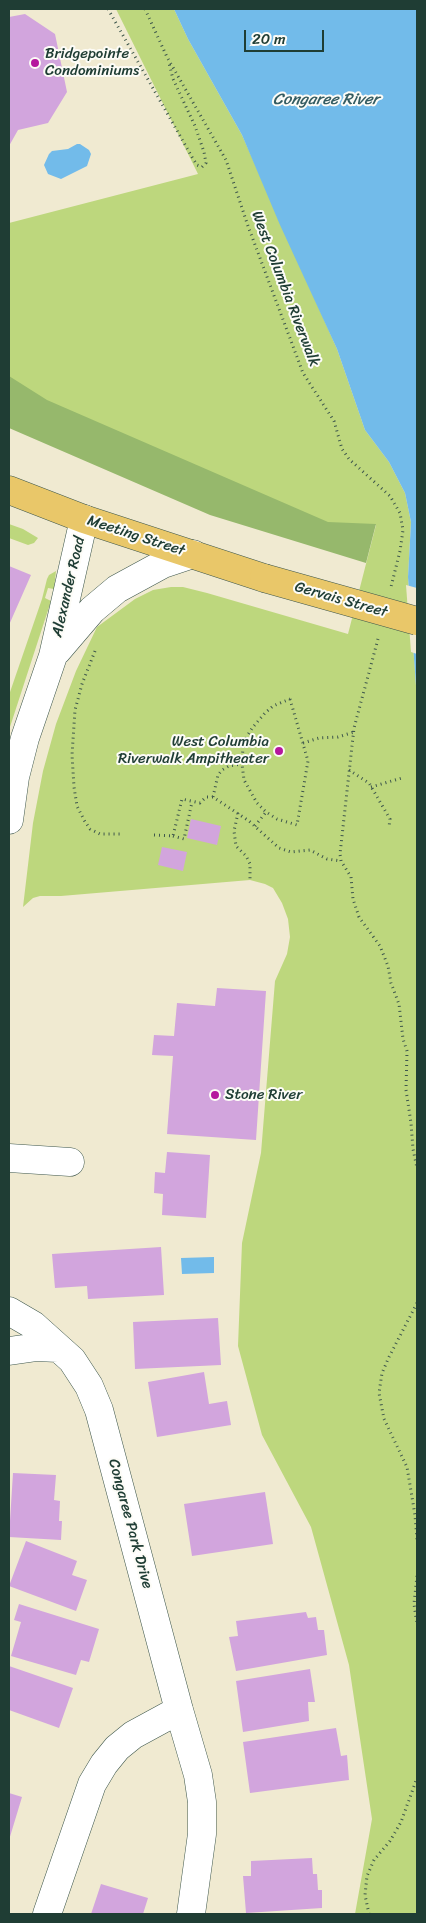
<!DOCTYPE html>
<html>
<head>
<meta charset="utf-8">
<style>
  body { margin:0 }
  #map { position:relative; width:426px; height:1923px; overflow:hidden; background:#f0ead1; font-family:Sriracha,sans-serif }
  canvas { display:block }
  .frame { position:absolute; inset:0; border:10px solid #1f3d34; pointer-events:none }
  .scale { position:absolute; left:244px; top:30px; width:80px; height:22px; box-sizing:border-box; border:2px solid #1f3d34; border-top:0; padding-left:6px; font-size:15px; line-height:18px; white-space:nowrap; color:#1f3d34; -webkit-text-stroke:4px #fdfcf7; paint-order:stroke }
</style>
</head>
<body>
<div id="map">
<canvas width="426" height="1923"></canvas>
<div class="frame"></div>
<div class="scale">20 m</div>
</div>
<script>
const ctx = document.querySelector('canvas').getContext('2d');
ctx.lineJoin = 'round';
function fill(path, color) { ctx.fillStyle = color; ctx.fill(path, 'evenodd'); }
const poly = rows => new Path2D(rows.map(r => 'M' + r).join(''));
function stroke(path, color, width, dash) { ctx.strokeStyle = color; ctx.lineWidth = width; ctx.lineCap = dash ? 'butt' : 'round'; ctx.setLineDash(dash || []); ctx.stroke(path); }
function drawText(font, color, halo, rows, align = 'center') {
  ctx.font = font + ' Sriracha,sans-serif'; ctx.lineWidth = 4; ctx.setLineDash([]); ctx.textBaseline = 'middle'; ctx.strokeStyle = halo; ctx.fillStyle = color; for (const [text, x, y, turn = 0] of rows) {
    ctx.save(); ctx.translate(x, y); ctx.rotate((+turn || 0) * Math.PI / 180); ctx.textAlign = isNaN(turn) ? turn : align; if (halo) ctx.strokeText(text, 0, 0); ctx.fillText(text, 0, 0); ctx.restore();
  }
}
fill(poly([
  [116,9,174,9,188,39,242,135,337,349,365,430,389,462,405,493,411,522,408,577,417,699,417,1914,355,1914,372,1819,349,1665,311,1527,262,1435,238,1346,242,1243,261,1153,275,981,287,954,290,937,288,919,282,903,273,888,265,884,250,880,61,896,40,896,33,898,23,907,33,823,43,771,56,724,76,671,97,627,135,599,153,590,171,587,183,587,207,593,348,634,376,525,328,528,9,395,9,223,198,174],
  [9,524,23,529,38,538,34,543,28,545,9,538],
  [56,571,54,589,48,588,45,598,51,601,9,730,9,695,42,599,47,579,49,575]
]), '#bdd77d');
fill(poly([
  [9,376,47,400,328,522,376,524,366,563,210,515,9,428]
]), '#96b86c');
fill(poly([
  [174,9,417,9,417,699,408,577,411,522,405,493,389,462,365,430,337,349,280,225,242,135,188,39],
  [77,144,80,144,89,150,91,154,87,166,61,179,48,174,44,165,49,154,52,151,68,149],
  [214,1257,214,1273,182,1274,181,1258]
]), '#72bbea');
fill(poly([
  [406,585,417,588,417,654,411,652]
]), '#f0ead1');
fill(poly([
  [25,14,55,34,67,92,48,123,18,130,9,146,9,17],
  [9,566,31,575,9,625],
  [191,819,221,826,217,845,187,838],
  [162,847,187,852,183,871,158,865],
  [217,988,266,991,256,1140,167,1134,173,1056,152,1055,154,1035,174,1036,177,1003,215,1006],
  [167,1152,210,1155,206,1218,162,1215,163,1194,154,1193,155,1172,165,1173],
  [161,1247,164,1295,88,1299,87,1286,55,1288,52,1254],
  [218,1318,221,1365,135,1369,133,1322],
  [204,1372,209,1404,227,1401,231,1425,157,1437,148,1382],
  [13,1473,56,1475,54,1500,60,1501,59,1521,62,1521,61,1540,9,1537],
  [265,1492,273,1544,192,1556,184,1504],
  [26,1541,77,1561,72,1575,87,1580,76,1611,9,1586],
  [19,1604,99,1629,89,1662,81,1660,76,1675,11,1656,21,1622,14,1620],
  [306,1612,308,1618,316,1617,318,1630,324,1630,327,1655,236,1671,229,1637,238,1636,236,1621],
  [9,1666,73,1688,59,1728,9,1710],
  [310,1669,315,1702,308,1702,309,1721,243,1732,236,1681],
  [336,1728,341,1756,347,1755,349,1780,250,1793,243,1742],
  [9,1793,22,1797,9,1840],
  [312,1858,313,1874,317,1874,318,1890,322,1890,322,1908,246,1913,243,1876,251,1876,251,1861],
  [101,1884,148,1898,143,1914,91,1914]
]), '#d2a5dd');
const minor = poly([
  [57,651,92,610,117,589,163,564,193,554],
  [9,820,15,777,25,738,53,656,84,519],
  [9,1158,70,1162],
  [9,1311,33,1325,72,1360,89,1386,99,1410,179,1710,198,1775,202,1802,202,1834,191,1914],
  [9,1351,37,1347,58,1348],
  [47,1914,92,1784,104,1764,117,1748,133,1735,179,1710]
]);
const major = poly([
  [9,490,84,519,264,578]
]);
stroke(minor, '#3e574c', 29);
stroke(major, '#3e574c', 29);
stroke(poly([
  [108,9,192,157,197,165,202,167,206,163,204,152,195,126,173,79,169,63],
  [145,9,167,57,226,160,248,226,303,373,334,421,342,449,349,459,390,496,400,513,403,530,400,551,391,587],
  [378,639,354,728,340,854,341,861,351,877,353,899,359,917,380,946,388,966,391,983,399,1004,403,1039,407,1051,406,1090,411,1123,413,1149,417,1168],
  [95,651,82,684,75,710,72,755,74,787,77,806,84,820,90,829,100,834,123,834],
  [290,699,308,761,297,825,277,819,266,812,257,803,244,780,242,764,243,747,247,736,253,727,265,713,273,706,290,699],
  [303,743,319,738,338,737,354,732],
  [349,770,369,783,390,819,389,827],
  [371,787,402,778],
  [213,797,218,775,222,770,229,766,242,764],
  [238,813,234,831,236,846,246,856,250,864,250,880],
  [255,826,266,812],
  [154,835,173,836,182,799,200,803,206,797,213,797,249,821,279,848,291,852,310,850,327,859,341,861],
  [173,836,184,839,192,802],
  [417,1303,389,1357,382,1373,379,1393,384,1419,407,1467,415,1515,417,1540],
  [417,1576,414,1604,417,1624],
  [369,1914,365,1895,367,1876,374,1860,390,1841,401,1822,417,1778]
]), '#3e574c', 3, [1, 4]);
stroke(minor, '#fff', 28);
stroke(major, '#e9c769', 28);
const majorBridge = poly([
  [264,578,417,621]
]);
stroke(majorBridge, '#3e574c', 29, []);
stroke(majorBridge, '#e9c769', 28);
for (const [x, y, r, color] of [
  [35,63,5,"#b5179e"],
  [279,751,5,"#b5179e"],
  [215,1095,5,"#b5179e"]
]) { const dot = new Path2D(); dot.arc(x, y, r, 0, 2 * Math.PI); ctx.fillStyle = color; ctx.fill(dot); stroke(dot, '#fdfcf7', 2); }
drawText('15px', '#1f3d34', '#fdfcf7', [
  ["Bridgepointe",45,54],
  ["Condominiums",45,71],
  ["West Columbia",269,742,"right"],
  ["Riverwalk Ampitheater",269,759,"right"],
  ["Stone River",225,1095]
], 'left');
drawText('15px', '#1f3d34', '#fdfcf7', [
  ["West Columbia Riverwalk",285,289,69],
  ["Meeting Street",136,536,18],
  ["Alexander Road",69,587,-77],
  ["Gervais Street",341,600,16],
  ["Congaree Park Drive",130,1524,75]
]);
drawText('italic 16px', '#345c62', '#fdfcf7', [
  ["Congaree River",326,100]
]);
</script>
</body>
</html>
